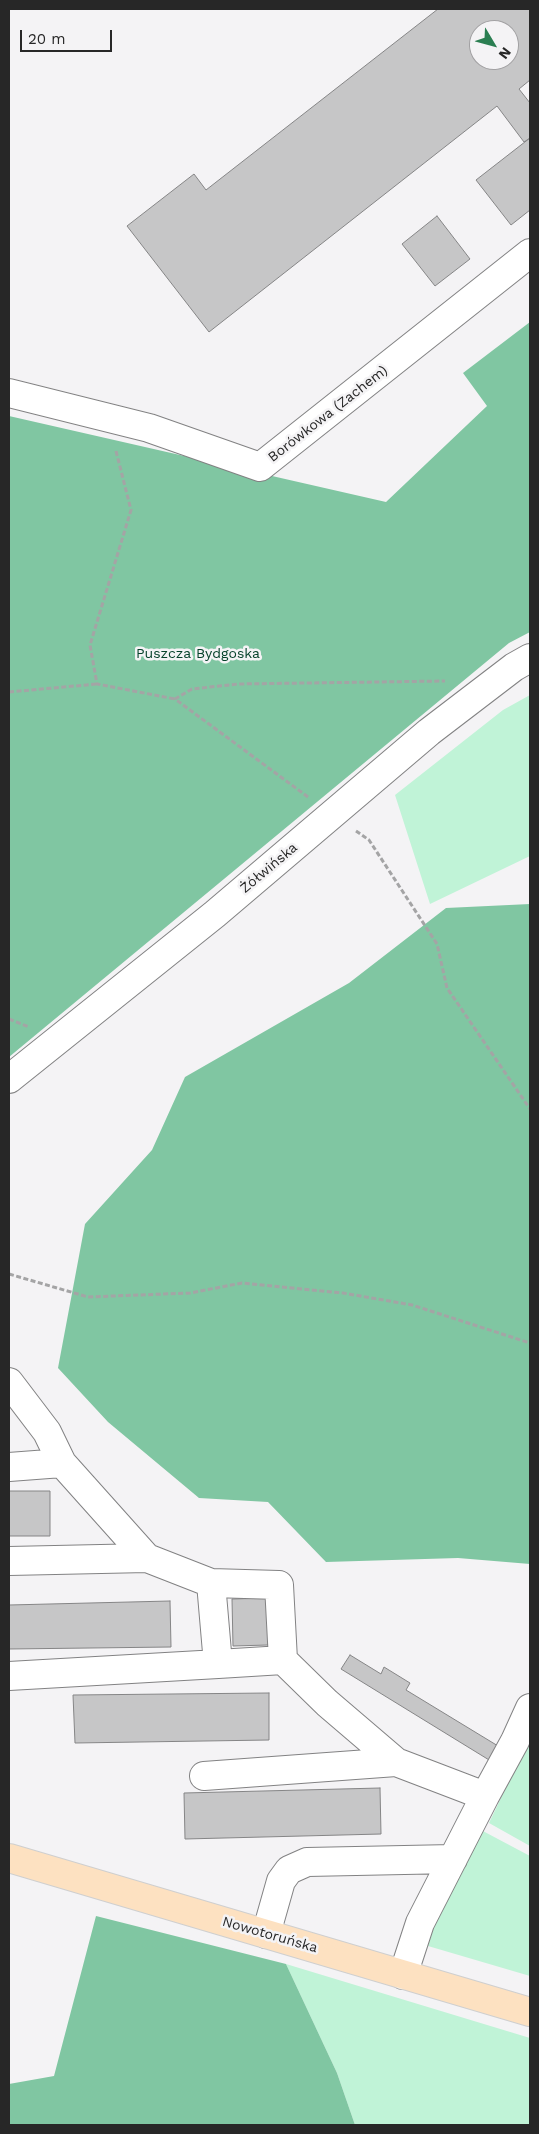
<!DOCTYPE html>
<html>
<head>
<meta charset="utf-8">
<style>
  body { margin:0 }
  #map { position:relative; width:539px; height:2134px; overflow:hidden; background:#f4f3f5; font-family:"Work Sans",sans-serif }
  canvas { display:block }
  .frame { position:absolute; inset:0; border:10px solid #272727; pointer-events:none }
  .north { position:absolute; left:469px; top:20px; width:50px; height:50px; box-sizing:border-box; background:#f4f3f5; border:1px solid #a2a1a3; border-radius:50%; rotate:127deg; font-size:14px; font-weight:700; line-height:20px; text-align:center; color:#272727 }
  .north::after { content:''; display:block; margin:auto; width:18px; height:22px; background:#2a7e51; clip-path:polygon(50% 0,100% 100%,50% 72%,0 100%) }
  .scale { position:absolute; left:20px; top:30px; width:92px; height:22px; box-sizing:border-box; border:2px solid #272727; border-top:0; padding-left:6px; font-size:15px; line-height:18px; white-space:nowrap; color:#272727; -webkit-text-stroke:4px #f4f3f5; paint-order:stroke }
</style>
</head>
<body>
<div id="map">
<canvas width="539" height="2134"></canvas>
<div class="frame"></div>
<div class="north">N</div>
<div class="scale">20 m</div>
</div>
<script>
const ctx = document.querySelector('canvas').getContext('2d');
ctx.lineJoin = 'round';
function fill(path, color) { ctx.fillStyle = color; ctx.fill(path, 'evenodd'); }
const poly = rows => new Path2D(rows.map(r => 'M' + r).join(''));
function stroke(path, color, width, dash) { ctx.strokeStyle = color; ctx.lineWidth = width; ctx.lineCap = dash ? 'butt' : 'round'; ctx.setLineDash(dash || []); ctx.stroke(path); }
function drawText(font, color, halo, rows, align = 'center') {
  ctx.font = font + ' "Work Sans",sans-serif'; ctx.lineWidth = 5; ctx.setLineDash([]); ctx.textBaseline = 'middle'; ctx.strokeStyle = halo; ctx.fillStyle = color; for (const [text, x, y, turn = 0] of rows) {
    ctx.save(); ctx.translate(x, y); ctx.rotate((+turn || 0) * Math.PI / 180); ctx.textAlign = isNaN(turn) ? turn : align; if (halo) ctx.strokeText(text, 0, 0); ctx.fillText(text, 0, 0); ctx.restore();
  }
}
fill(poly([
  [530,695,530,856,430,904,395,795,503,710],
  [530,1737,530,1846,489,1823],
  [481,1830,530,1856,530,1976,428,1946,430,1931],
  [286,1964,530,2038,530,2125,355,2125,337,2073]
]), '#c0f3d7');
fill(poly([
  [530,322,530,632,509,643,9,1057,9,416,386,502,487,406,463,373],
  [530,904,530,1564,458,1558,326,1562,268,1502,199,1498,108,1422,58,1368,85,1224,152,1150,185,1077,349,983,446,908],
  [96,1916,286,1964,337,2073,355,2125,9,2125,9,2084,54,2076]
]), '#80c6a2');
const building = poly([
  [438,9,530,9,530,80,519,89,530,103,530,138,524,142,497,106,209,332,127,226,194,174,206,190,438,9],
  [479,30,509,30,509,60,479,60,479,30],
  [530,138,530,210,511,225,476,180,530,138],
  [437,216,470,259,435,286,402,244,437,216],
  [9,1491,50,1491,50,1536,9,1536,9,1491],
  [268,1598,268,1645,233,1646,232,1599,268,1598],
  [170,1601,171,1647,9,1649,9,1605,170,1601],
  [350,1655,381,1674,384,1667,410,1683,406,1690,503,1749,494,1763,341,1669,350,1655],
  [269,1693,269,1740,75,1743,73,1695,269,1693],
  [380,1788,381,1834,185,1839,184,1793,380,1788]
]);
fill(building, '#c6c6c7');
stroke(building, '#858586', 1);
const minor = poly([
  [9,393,149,428,260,467,530,253],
  [9,1079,215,914,429,732,514,667,530,658],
  [9,1382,47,1432,62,1463],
  [9,1467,62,1463,147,1558,211,1583,218,1664,283,1660,327,1703,396,1762,485,1796,420,1923,403,1975],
  [9,1561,147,1558],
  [211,1583,279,1585,283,1660],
  [9,1676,218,1664],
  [204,1776,396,1762],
  [485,1796,515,1741,530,1708],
  [266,1934,281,1881,289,1870,307,1862,453,1859]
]);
const major = poly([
  [9,1858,530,2012]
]);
stroke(minor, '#828283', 30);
stroke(major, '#cfcfcf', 30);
stroke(poly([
  [116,451,131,510,90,645,97,684,175,699],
  [9,692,97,684],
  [308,797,175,699,192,689,238,684,445,681],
  [356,831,369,840,437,944,447,988,530,1109],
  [9,1019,29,1027],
  [9,1274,88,1297,190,1293,242,1283,343,1293,412,1305,530,1343]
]), '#a4a4a5', 3, [5, 2.5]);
stroke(minor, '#fff', 28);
stroke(major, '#fde1c1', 28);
drawText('14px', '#272727', '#f4f3f5', [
  ["Borówkowa (Zachem)",328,414,-38],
  ["Żółwińska",269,868,-40],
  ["Nowotoruńska",270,1935,16]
]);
drawText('14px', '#06422b', '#f4f3f5', [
  ["Puszcza Bydgoska",198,654]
]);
</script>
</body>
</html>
